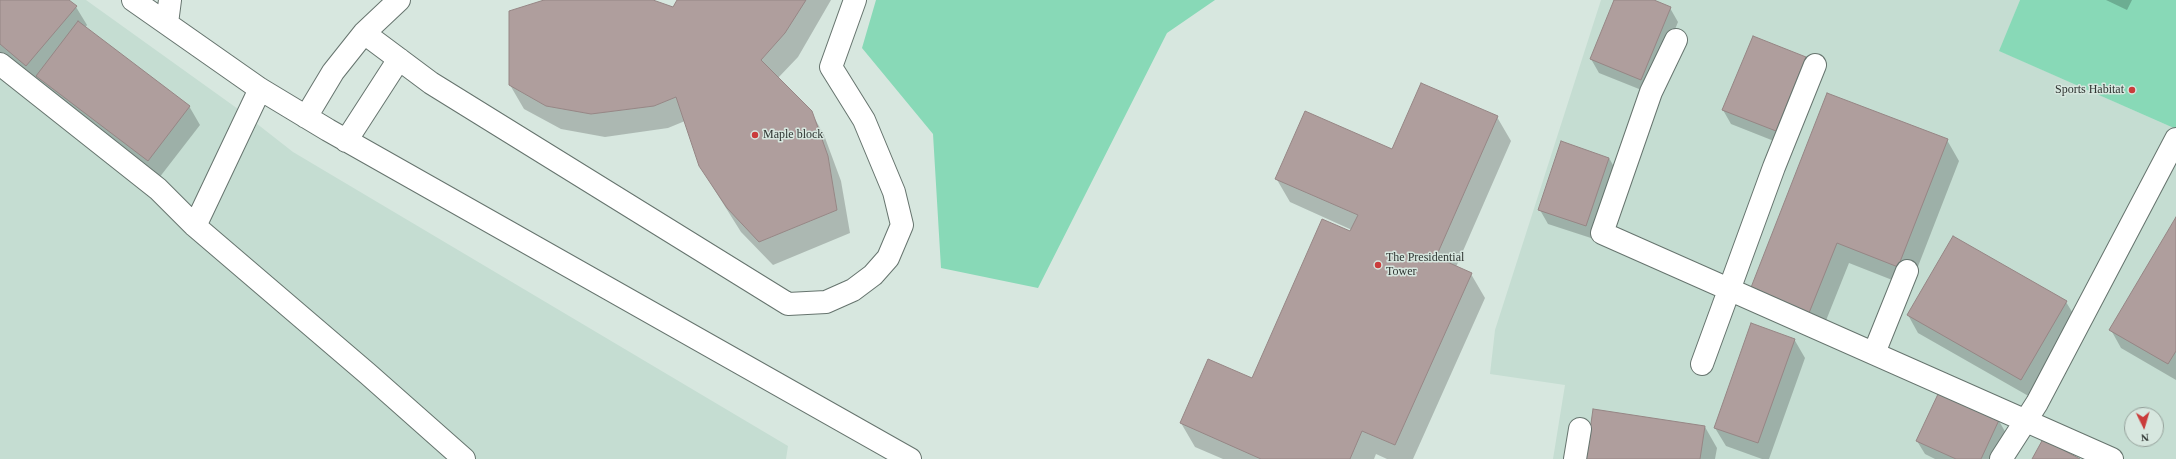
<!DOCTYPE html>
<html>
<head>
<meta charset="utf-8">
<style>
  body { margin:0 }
  #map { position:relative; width:2176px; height:459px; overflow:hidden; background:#d7e7df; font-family:Georgia,serif }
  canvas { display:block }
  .north { position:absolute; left:2124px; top:407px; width:40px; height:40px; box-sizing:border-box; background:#d7e7df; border:1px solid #94a09a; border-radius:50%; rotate:175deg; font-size:11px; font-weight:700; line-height:16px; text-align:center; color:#2f3532 }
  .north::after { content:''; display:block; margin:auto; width:14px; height:18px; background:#ca3c3b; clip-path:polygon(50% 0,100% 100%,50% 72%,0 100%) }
</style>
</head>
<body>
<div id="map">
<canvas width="2176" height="459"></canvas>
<div class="north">N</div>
</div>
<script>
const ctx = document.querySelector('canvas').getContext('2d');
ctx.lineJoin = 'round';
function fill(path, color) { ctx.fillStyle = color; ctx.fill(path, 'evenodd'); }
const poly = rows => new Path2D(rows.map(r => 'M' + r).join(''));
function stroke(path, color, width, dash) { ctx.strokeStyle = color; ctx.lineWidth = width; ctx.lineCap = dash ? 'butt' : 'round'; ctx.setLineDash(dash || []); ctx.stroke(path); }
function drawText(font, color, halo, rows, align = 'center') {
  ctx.font = font + ' Georgia,serif'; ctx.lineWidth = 3; ctx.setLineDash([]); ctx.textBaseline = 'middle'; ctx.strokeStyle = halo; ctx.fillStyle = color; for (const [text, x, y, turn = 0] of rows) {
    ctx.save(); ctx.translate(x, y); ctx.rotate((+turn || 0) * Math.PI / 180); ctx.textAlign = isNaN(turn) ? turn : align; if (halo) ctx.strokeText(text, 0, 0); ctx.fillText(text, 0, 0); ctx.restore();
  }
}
fill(poly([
  [0,0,86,0,238,109,293,152,788,446,786,459,0,459],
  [1601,0,2020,0,2000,51,2176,129,2176,459,1553,459,1565,385,1490,374,1495,330],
  [2132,415,2156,415,2156,439,2132,439]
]), '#c5ddd2');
fill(poly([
  [876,0,1215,0,1167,33,1038,288,941,268,933,134,862,48],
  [2020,0,2176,0,2176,129,1999,51]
]), '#88d9b7');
fill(poly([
  [0,0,68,0,76,7,87,25,85,28,189,106,200,125,159,178,48,94,39,80,37,84,0,53],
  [547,0,650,0,674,8,678,0,831,0,798,57,778,78,811,112,824,135,841,181,850,233,773,265,741,232,714,189,700,165,685,121,668,128,605,137,561,129,524,109,510,85],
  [1615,0,1651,0,1670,8,1678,22,1649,93,1599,73,1591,59],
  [2106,0,2132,0,2127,10],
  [1753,37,1806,58,1814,72,1784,145,1731,124,1723,110],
  [1497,117,1511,141,1456,267,1471,274,1485,298,1413,459,1387,459,1376,454,1374,459,1223,459,1195,447,1181,423,1252,379,1352,230,1290,202,1276,178,1392,151],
  [1947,140,1959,161,1910,287,1849,263,1821,333,1763,311],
  [1609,158,1617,172,1594,239,1548,224,1540,210],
  [2176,219,2176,380,2121,348,2111,330],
  [2066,302,2077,320,2032,398,1918,333,1908,315],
  [1794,339,1805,358,1769,459,1762,459,1726,446,1715,428],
  [1940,393,1999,421,2007,435,1995,459,1935,459,1925,454,1917,441],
  [1705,427,1717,448,1715,459,1587,459]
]), '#0003');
const building = poly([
  [0,0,69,0,77,6,26,66,0,44,0,0],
  [544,0,653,0,673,7,677,0,806,0,785,33,761,60,812,111,828,156,837,210,759,242,727,208,699,166,676,97,654,106,591,114,546,106,509,85,509,11,544,0],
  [1614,0,1654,0,1671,7,1641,80,1590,59,1614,0],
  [78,21,190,106,148,161,36,76,78,21],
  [1753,36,1806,57,1776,131,1722,110,1753,36],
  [1421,83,1498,116,1436,257,1472,273,1395,445,1362,431,1350,459,1261,459,1180,423,1208,359,1252,378,1322,219,1350,231,1358,215,1275,179,1305,111,1392,149,1421,83],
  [1827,93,1948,139,1898,267,1837,243,1809,313,1750,290,1827,93],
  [1561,141,1609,158,1586,226,1538,210,1561,141],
  [2176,217,2176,351,2168,364,2109,330,2176,217],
  [1953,236,2067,301,2021,380,1907,315,1953,236],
  [1751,323,1795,339,1758,443,1714,428,1751,323],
  [1939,392,1999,420,1981,459,1956,459,1916,441,1939,392],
  [1593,409,1705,426,1700,459,1586,459,1593,409],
  [2043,439,2080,459,2032,459,2043,439]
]);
fill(building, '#af9e9d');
stroke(building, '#968685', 1);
const minor = poly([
  [133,0,260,89,328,130,910,459],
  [167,23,170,0],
  [364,33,431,83,788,304,826,302,853,290,873,275,888,258,902,225,894,192,864,120,831,67,855,0],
  [1676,40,1651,92,1602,233,2112,459],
  [0,64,158,189,195,226,368,374,464,459],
  [306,117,333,72,364,33,399,0],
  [346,141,399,59],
  [195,226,260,89],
  [1874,353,1907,271],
  [1702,364,1774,167,1815,65],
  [1575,459,1580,429],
  [2001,459,2037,403,2176,139]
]);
stroke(minor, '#66746e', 24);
stroke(minor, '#fff', 22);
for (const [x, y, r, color] of [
  [2132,90,4,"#ca3c3b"],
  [755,135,4,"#ca3c3b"],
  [1378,265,4,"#ca3c3b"]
]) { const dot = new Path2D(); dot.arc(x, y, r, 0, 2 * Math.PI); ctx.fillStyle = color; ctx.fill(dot); stroke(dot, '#d7e7df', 1.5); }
drawText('12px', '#2f3532', '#d7e7df', [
  ["Sports Habitat",2124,90,"right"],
  ["Maple block",763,135],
  ["The Presidential",1386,258],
  ["Tower",1386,272]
], 'left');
</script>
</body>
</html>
